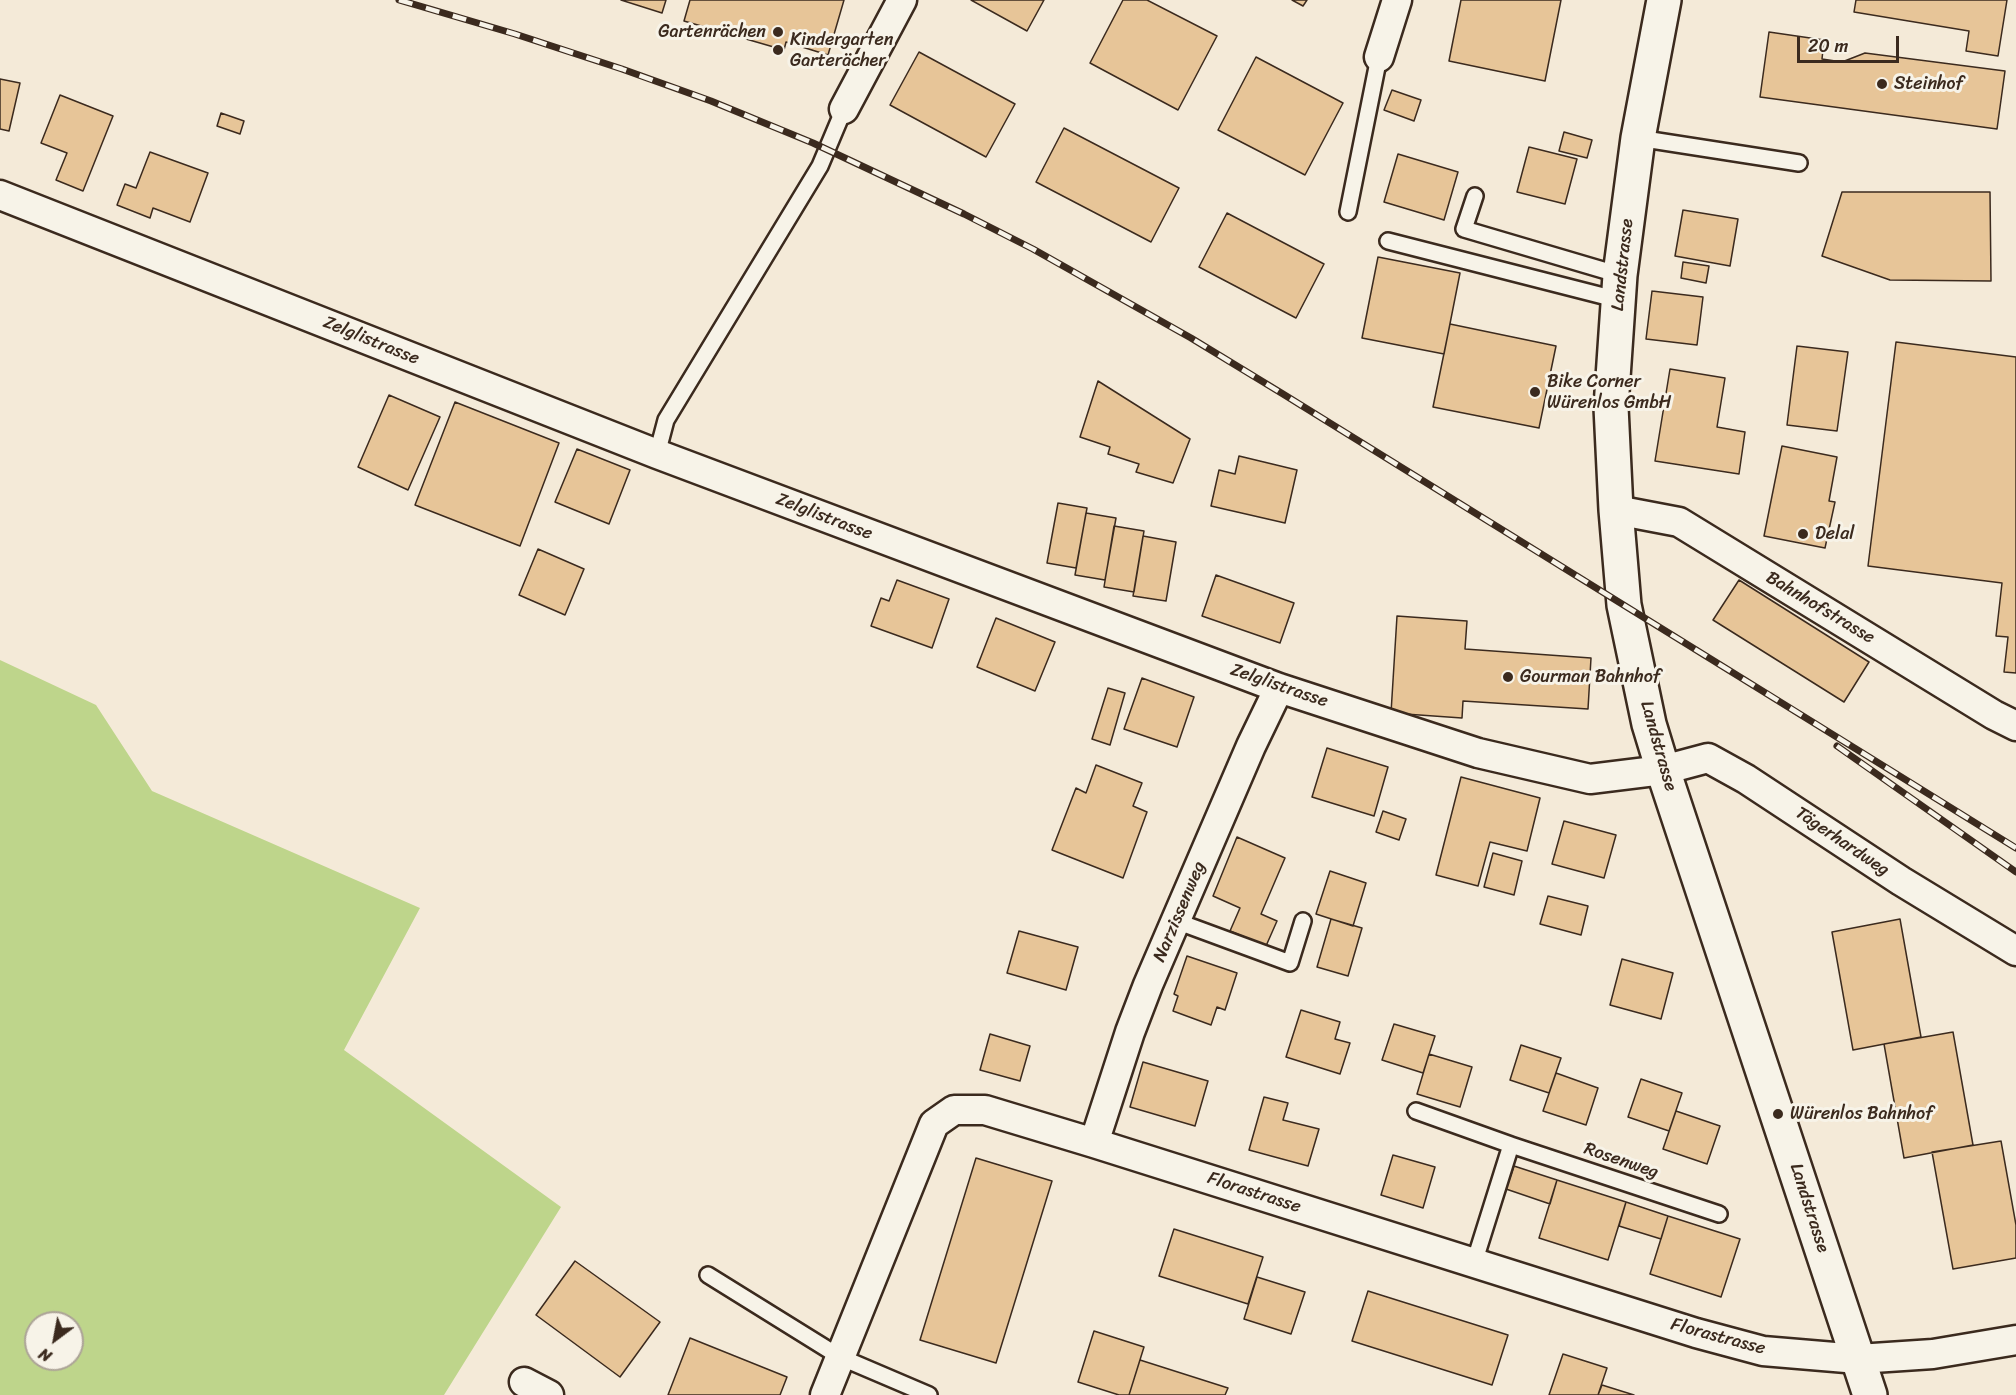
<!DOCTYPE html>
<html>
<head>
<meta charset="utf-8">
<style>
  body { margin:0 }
  #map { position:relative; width:2016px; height:1395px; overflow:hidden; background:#f4ead8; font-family:Sriracha,sans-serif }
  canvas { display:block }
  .north { position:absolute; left:24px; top:1311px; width:60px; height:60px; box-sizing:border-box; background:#f7f3e8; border:2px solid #aca397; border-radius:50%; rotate:212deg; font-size:16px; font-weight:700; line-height:24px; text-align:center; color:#3b2a1e }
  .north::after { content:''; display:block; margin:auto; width:21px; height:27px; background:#3b2a1e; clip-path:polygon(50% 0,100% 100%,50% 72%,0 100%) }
  .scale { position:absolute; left:1797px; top:36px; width:102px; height:27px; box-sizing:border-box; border:3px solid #3b2a1e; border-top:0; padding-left:8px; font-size:18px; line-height:21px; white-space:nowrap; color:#3b2a1e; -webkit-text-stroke:4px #f7f3e8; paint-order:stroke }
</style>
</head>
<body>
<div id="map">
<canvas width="2016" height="1395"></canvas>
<div class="north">N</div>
<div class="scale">20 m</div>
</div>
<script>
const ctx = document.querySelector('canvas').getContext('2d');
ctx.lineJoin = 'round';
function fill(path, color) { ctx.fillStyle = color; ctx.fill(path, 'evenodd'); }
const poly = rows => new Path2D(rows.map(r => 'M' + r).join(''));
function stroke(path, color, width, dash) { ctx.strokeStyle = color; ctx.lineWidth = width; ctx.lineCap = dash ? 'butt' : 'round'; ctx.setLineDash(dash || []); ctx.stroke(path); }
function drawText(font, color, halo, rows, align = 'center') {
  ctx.font = font + ' Sriracha,sans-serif'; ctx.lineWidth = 6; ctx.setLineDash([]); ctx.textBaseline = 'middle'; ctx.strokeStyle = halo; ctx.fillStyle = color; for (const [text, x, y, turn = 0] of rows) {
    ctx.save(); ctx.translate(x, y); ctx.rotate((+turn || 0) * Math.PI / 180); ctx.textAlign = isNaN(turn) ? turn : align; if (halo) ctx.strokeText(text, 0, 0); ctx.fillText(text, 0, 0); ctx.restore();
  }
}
fill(poly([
  [0,660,96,705,152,791,420,908,344,1050,561,1207,444,1395,0,1395],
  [36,1323,72,1323,72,1359,36,1359]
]), '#bed58b');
const building = poly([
  [621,0,666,0,662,13,621,0],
  [690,0,844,0,828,55,786,42,784,50,684,21,690,0],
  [971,0,1044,0,1027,31,971,0],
  [1123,0,1147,0,1217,36,1178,110,1090,63,1123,0],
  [1292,0,1307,0,1303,6,1292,0],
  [1461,0,1561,0,1545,81,1449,61,1461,0],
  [1856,0,2007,0,1998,56,1966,51,1969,31,1854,12,1856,0],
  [1769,32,1824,40,1822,59,1842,62,1865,53,2005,71,1997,129,1760,97,1769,32],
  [919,52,1015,104,986,157,890,105,919,52],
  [1256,57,1343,103,1305,175,1218,130,1256,57],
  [0,79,20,83,9,131,0,129,0,79],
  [1392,90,1421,100,1414,121,1384,110,1392,90],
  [60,95,113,116,83,191,56,180,67,153,41,143,60,95],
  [221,113,244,121,240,134,217,126,221,113],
  [1064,128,1179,188,1151,242,1036,182,1064,128],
  [1564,132,1592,140,1587,158,1559,151,1564,132],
  [1529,147,1577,159,1565,204,1517,192,1529,147],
  [150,152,208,173,190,222,153,208,150,218,117,205,125,184,136,188,150,152],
  [1398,154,1458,172,1444,220,1384,202,1398,154],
  [1842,192,1990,192,1991,281,1890,280,1822,256,1842,192],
  [1683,210,1738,219,1730,266,1675,256,1683,210],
  [1227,213,1324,264,1296,318,1199,267,1227,213],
  [1378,257,1460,273,1444,354,1362,338,1378,257],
  [1683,262,1709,266,1706,283,1681,278,1683,262],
  [1652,291,1703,297,1697,345,1646,339,1652,291],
  [1450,324,1556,346,1539,428,1433,407,1450,324],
  [1896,342,2016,357,2016,673,2004,672,2008,637,1996,636,2002,583,1868,566,1896,342],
  [1797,346,1848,352,1837,431,1787,425,1797,346],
  [1670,369,1725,378,1717,427,1745,432,1739,474,1655,461,1670,369],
  [1098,381,1190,439,1173,483,1136,472,1139,464,1108,454,1110,447,1080,437,1098,381],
  [389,395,440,417,408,490,358,467,389,395],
  [455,402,559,443,520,546,415,505,455,402],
  [1782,446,1837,457,1829,501,1835,502,1825,548,1764,536,1782,446],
  [577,449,630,470,609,524,555,502,577,449],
  [1239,456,1297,470,1285,523,1211,506,1219,470,1235,474,1239,456],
  [1058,503,1087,508,1076,568,1047,563,1058,503],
  [1086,513,1116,518,1105,580,1075,575,1086,513],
  [1114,526,1144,531,1134,592,1104,587,1114,526],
  [1143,536,1176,542,1166,601,1133,596,1143,536],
  [538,549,584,569,565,615,519,595,538,549],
  [1216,575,1294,603,1280,643,1202,616,1216,575],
  [897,580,949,599,932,648,871,626,881,598,889,601,897,580],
  [1739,580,1869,662,1844,702,1713,620,1739,580],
  [1397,616,1467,621,1465,649,1591,658,1588,709,1463,701,1462,718,1391,713,1397,616],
  [996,618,1055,642,1035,691,977,667,996,618],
  [1142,678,1194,697,1177,747,1124,729,1142,678],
  [1108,688,1125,693,1110,745,1092,739,1108,688],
  [1327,748,1388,767,1374,816,1312,797,1327,748],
  [1096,765,1142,783,1133,806,1147,812,1123,878,1052,850,1076,788,1086,793,1096,765],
  [1461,777,1540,798,1527,851,1490,842,1478,886,1436,875,1461,777],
  [1383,811,1406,819,1399,840,1376,832,1383,811],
  [1564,821,1616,835,1604,878,1552,864,1564,821],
  [1237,837,1285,858,1261,914,1277,921,1266,946,1230,931,1240,908,1213,896,1237,837],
  [1493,853,1522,861,1514,895,1484,887,1493,853],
  [1330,871,1366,883,1353,926,1316,914,1330,871],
  [1548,896,1588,906,1581,935,1540,924,1548,896],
  [1331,919,1362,928,1348,976,1317,967,1331,919],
  [1900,919,1921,1037,1853,1050,1832,932,1900,919],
  [1019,931,1078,947,1066,990,1007,973,1019,931],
  [1187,956,1237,973,1225,1010,1217,1007,1211,1025,1173,1011,1178,996,1174,994,1187,956],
  [1622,959,1673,973,1661,1019,1610,1005,1622,959],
  [1301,1010,1340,1022,1335,1039,1350,1043,1340,1074,1286,1057,1301,1010],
  [1394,1024,1435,1036,1423,1073,1382,1060,1394,1024],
  [1953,1032,1973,1145,1904,1158,1884,1044,1953,1032],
  [990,1034,1030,1046,1020,1081,980,1070,990,1034],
  [1521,1045,1561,1058,1549,1093,1510,1080,1521,1045],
  [1429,1054,1472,1067,1460,1107,1417,1094,1429,1054],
  [1143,1062,1208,1081,1195,1126,1130,1107,1143,1062],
  [1556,1073,1598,1088,1586,1125,1543,1111,1556,1073],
  [1641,1079,1682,1093,1669,1131,1628,1117,1641,1079],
  [1264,1097,1288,1103,1283,1120,1319,1129,1308,1166,1249,1150,1264,1097],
  [1676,1111,1720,1126,1707,1164,1663,1149,1676,1111],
  [2001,1141,2016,1225,2016,1258,1953,1269,1932,1152,2001,1141],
  [1393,1155,1435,1167,1423,1208,1381,1195,1393,1155],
  [976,1158,1052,1181,996,1363,920,1340,976,1158],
  [1514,1166,1557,1180,1550,1204,1506,1189,1514,1166],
  [1557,1180,1626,1202,1608,1260,1539,1238,1557,1180],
  [1626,1202,1668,1216,1661,1239,1619,1226,1626,1202],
  [1668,1216,1740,1239,1721,1297,1650,1274,1668,1216],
  [1174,1229,1263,1257,1248,1304,1159,1276,1174,1229],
  [575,1261,660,1322,620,1377,536,1315,575,1261],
  [1257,1277,1305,1292,1291,1334,1244,1319,1257,1277],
  [1368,1291,1508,1335,1492,1385,1352,1341,1368,1291],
  [1094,1331,1144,1347,1129,1395,1119,1395,1078,1382,1094,1331],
  [690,1338,787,1377,780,1395,668,1395,690,1338],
  [1563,1354,1607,1368,1598,1395,1549,1395,1563,1354],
  [1140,1360,1228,1388,1225,1395,1129,1395,1140,1360],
  [1602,1385,1634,1395,1598,1395,1602,1385]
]);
fill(building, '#e7c598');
stroke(building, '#3b2a1e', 1.5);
const lane = poly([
  [1638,138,1799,163],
  [1475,196,1464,229,1620,275],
  [1348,212,1379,57],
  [1388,241,1619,300],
  [657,454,666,420,820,166,844,109],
  [1176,921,1290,963,1303,921],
  [1416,1111,1511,1145,1474,1263],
  [1511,1145,1719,1214],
  [708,1275,840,1357,929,1395]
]);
const street = poly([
  [1379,57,1397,0],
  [844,109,902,0],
  [0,195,657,454,1279,688,1478,753,1590,779,1663,770,1708,758,1746,779,1901,881,2016,951],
  [1616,510,1679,522,1994,715,2016,726],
  [1094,1143,1130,1032,1148,985,1251,746,1279,688],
  [524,1382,549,1395],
  [825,1395,934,1124,954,1110,985,1110,1094,1143,1696,1333,1763,1351,1858,1359,1933,1354,2016,1340]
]);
const secondary = poly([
  [1664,0,1638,138,1620,275,1611,407,1616,510,1624,605,1649,724,1663,770,1870,1395]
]);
stroke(lane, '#3b2a1e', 20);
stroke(street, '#3b2a1e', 33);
stroke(secondary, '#3b2a1e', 38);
stroke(lane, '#f7f3e8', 15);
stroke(street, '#f7f3e8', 28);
stroke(secondary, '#f7f3e8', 33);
const rail = poly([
  [399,0,515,34,622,69,711,101,813,143,964,214,1033,249,1191,338,1283,394,2016,848],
  [1837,746,2016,872]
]);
stroke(rail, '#3b2a1e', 7);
stroke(rail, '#f7f3e8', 4.5, [14]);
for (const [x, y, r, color] of [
  [778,32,6,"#3b2a1e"],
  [778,50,6,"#3b2a1e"],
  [1882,84,6,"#3b2a1e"],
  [1535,392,6,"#3b2a1e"],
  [1803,534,6,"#3b2a1e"],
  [1508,677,6,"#3b2a1e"],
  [1778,1114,6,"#3b2a1e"]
]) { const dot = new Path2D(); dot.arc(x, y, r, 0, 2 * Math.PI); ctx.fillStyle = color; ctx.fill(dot); stroke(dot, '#f7f3e8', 2); }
drawText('18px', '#3b2a1e', '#f7f3e8', [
  ["Gartenrächen",766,32,"right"],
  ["Kindergarten",790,40],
  ["Garterächer",790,61],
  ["Steinhof",1894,84],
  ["Bike Corner",1547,382],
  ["Würenlos GmbH",1547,403],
  ["Delal",1815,534],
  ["Gourman Bahnhof",1520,677],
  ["Würenlos Bahnhof",1790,1114]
], 'left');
drawText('18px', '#3b2a1e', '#f7f3e8', [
  ["Landstrasse",1623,265,-84],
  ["Zelglistrasse",371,341,22],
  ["Zelglistrasse",824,517,21],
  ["Bahnhofstrasse",1820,608,31],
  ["Zelglistrasse",1279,686,19],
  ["Landstrasse",1658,746,74],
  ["Tägerhardweg",1842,842,34],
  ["Narzissenweg",1180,912,-67],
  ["Rosenweg",1621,1161,19],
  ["Florastrasse",1254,1193,18],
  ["Landstrasse",1809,1208,72],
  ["Florastrasse",1718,1337,15]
]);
</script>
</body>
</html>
